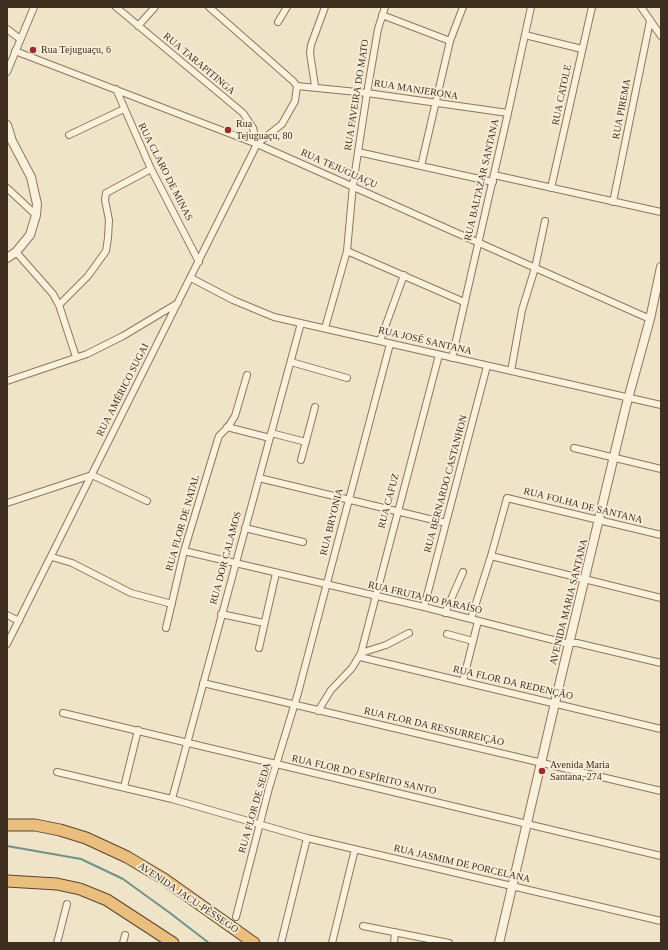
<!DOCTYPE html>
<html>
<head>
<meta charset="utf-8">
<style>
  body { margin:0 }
  #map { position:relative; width:668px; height:950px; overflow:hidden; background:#f0e4c8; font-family:Georgia,serif }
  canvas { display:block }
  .frame { position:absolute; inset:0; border:8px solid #3d2e20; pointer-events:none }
</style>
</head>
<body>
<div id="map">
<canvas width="668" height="950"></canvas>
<div class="frame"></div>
</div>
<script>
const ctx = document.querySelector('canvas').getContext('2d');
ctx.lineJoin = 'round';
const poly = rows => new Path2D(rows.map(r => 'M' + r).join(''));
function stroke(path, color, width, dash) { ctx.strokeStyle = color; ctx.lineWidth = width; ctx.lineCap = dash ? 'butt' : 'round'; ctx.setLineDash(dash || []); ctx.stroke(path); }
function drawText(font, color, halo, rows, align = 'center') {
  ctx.font = font + ' Georgia,serif'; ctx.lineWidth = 3.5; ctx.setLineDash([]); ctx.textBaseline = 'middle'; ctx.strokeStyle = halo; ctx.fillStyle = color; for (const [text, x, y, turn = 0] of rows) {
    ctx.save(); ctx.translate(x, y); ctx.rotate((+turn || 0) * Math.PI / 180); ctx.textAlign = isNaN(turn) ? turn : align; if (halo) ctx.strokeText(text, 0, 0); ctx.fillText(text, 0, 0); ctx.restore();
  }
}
stroke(poly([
  [7,846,81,859,123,879,170,913,209,943]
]), '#6f938a', 2);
const minor = poly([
  [116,7,243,113,253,128,257,144],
  [641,7,661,36],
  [382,15,450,41],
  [278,22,287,7],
  [138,26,155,7],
  [7,29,20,39],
  [525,35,582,49],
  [15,51,257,144,650,319],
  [7,72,34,7],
  [297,86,367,93,508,113],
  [315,86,310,53,311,45,325,7],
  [116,89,151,169,199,262],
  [69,135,124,109],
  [358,152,493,182],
  [421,166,450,41,463,7],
  [494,175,661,212],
  [7,188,36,215],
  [551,188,592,7],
  [613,202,650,21],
  [347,251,464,302],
  [16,252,53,294,59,305,76,357],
  [191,278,233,300,274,317,661,405],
  [59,305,88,276,106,251,108,238,109,220,105,200,106,193,151,169],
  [325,328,347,251,353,185,367,93,378,29,385,7],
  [380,341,404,275],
  [452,358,508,113,531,7],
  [291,362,347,378],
  [511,371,522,310,535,268,545,221],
  [7,381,87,354,123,336,178,303],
  [227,427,270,438],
  [271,433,306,442],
  [574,448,661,469],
  [301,460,315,407],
  [259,478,446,523],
  [7,503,92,475,147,501],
  [245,528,303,542],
  [184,551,424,607,565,643,577,643,661,663],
  [491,556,661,598],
  [52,557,72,563,131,593,172,604],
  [424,607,487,366],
  [445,613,463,572],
  [221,614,264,623],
  [7,615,19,621],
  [471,619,491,556,507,498,661,535],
  [166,628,184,551,217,442,219,436,228,427,235,416,247,375],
  [447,634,473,641],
  [7,644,257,144,282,124,295,101,297,86,293,81,209,7],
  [259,648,276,573],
  [361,653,439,355],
  [360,657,661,729],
  [463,681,478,621],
  [203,683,661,791],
  [318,711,331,690,352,668,361,653,386,645,409,633],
  [63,713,661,856],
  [57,772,172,799,307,838,661,921],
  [124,787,138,730],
  [172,799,301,323],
  [236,917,269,788,298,693,390,344],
  [363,926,449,943],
  [57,943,67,904],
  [123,943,125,935],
  [281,943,307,838],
  [332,943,355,849],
  [394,943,395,932]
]);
const tertiary = poly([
  [7,125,12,141,31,177,37,204,36,215,30,235,16,252,7,258],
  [499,943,562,673,626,406,650,319,661,267]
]);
const trunk = poly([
  [7,825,35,825,60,830,86,838,127,857,164,879,254,943],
  [7,881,57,884,80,889,107,900,173,943]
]);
stroke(minor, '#8d765c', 8);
stroke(tertiary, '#8d765c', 10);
stroke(trunk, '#5b4430', 13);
stroke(minor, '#faf1dc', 6);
stroke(tertiary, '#faf1dc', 8);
stroke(trunk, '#eabe7c', 11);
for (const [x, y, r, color] of [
  [33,50,4,"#9e2a2b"],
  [228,130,4,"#9e2a2b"],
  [542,771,4,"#9e2a2b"]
]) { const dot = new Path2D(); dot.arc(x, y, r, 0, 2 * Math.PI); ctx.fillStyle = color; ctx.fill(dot); stroke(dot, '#f7eed8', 1.5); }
drawText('10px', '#3d2e20', '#f7eed8', [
  ["Rua Tejuguaçu, 6",41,50],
  ["Rua",236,124],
  ["Tejuguaçu, 80",236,136],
  ["Avenida Maria",550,765],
  ["Santana, 274",550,777]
], 'left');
drawText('10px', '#3d2e20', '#f7eed8', [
  ["RUA TARAPITINGA",199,64,40],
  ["RUA MANJERONA",416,90,9],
  ["RUA FAVEIRA DO MATO",357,95,-81],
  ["RUA CATOLE",562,95,-78],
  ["RUA PIREMA",622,109,-79],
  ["RUA TEJUGUAÇU",339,169,24],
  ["RUA CLARO DE MINAS",165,172,63],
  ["RUA BALTAZAR SANTANA",482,180,-77],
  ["RUA JOSÉ SANTANA",425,341,13],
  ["RUA AMÉRICO SUGAI",123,390,-63],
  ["RUA BERNARDO CASTANHON",446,484,-75],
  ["RUA CAFUZ",389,501,-75],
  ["RUA FOLHA DE SANTANA",583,506,14],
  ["RUA BRYONIA",332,522,-76],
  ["RUA FLOR DE NATAL",183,523,-74],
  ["RUA DOR CALAMOS",226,558,-75],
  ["RUA FRUTA DO PARAÍSO",425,598,13],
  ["AVENIDA MARIA SANTANA",569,602,-76],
  ["RUA FLOR DA REDENÇÃO",513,683,13],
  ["RUA FLOR DA RESSURREIÇÃO",434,727,13],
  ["RUA FLOR DO ESPÍRITO SANTO",364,775,13],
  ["RUA FLOR DE SEDA",255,808,-74],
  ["RUA JASMIM DE PORCELANA",462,864,13],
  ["AVENIDA JACU-PÊSSEGO",188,898,34]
]);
</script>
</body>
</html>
